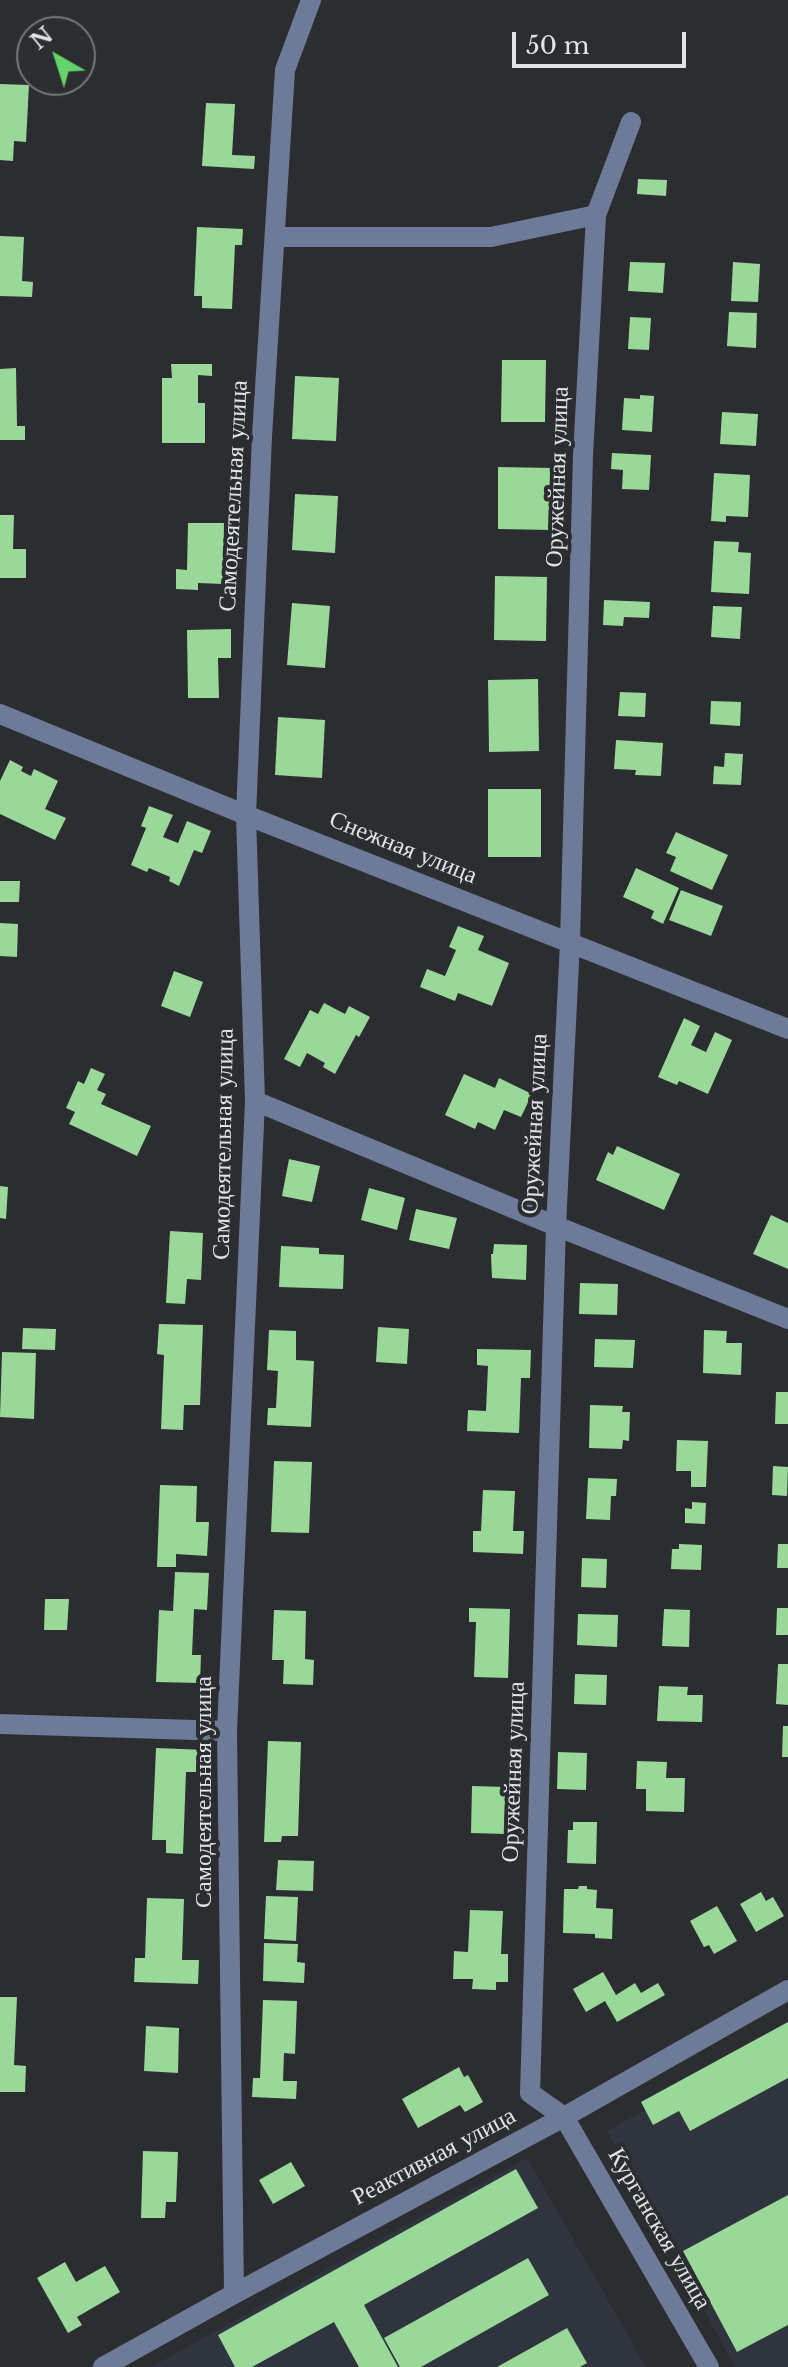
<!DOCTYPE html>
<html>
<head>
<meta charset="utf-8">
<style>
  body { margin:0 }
  #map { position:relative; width:788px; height:2367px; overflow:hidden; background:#2b2d31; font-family:"Libre Baskerville",serif }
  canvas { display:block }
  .north { position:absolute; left:16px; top:16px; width:80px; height:80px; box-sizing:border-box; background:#2b2d31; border:2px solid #747679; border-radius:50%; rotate:321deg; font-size:22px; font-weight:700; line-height:32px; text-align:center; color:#e1e3e6 }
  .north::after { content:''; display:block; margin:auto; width:28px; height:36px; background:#62d469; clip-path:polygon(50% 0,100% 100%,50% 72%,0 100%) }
  .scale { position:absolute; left:512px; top:32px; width:174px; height:36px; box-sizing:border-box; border:4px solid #e1e3e6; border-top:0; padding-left:10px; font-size:24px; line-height:28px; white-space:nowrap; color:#e1e3e6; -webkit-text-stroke:6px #2b2d31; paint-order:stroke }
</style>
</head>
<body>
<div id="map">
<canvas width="788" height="2367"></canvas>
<div class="north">N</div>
<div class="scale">50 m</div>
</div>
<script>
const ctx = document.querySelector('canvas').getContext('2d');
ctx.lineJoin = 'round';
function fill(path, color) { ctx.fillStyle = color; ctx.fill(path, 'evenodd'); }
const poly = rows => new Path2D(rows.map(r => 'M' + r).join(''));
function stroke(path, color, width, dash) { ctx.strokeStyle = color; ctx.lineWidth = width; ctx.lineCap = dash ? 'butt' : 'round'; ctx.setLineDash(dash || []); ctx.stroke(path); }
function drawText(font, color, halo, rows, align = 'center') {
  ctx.font = font + ' "Libre Baskerville",serif'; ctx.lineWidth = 8; ctx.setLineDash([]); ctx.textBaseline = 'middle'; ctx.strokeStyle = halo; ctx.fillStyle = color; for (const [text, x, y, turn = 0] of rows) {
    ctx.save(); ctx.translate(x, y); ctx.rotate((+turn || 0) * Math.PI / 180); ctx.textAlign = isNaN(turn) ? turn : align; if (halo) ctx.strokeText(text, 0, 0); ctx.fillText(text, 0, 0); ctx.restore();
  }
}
fill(poly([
  [788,2033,788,2367,735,2367,607,2131],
  [527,2158,646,2367,151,2367]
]), '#2f343e');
fill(poly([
  [0,84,29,85,26,142,14,141,13,161,0,160],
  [206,103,235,104,232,155,255,156,254,169,202,166],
  [638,179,667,180,666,196,637,194],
  [197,227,243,229,242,245,235,245,232,309,202,308,202,296,194,296],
  [0,236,24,237,22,281,33,282,32,297,0,296],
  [630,262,665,263,663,293,628,291],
  [733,262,760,264,758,302,731,301],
  [729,312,757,313,756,348,727,346],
  [630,317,651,318,649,350,628,349],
  [502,360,546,360,545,422,501,422],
  [171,364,212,364,212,376,198,375,198,403,205,403,205,443,162,443,162,378,172,378],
  [16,368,17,426,25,426,25,440,0,440,0,369],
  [295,376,339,378,336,441,292,439],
  [640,395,654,396,652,432,622,430,624,398,640,399],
  [722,412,758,414,756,446,720,444],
  [612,453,651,455,649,490,622,489,623,470,611,469],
  [498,467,553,468,552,530,498,529],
  [714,473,750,475,748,517,726,516,726,522,711,521],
  [295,494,338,496,335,553,292,550],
  [0,515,14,515,13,549,26,549,26,578,0,578],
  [188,523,224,523,223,584,198,583,198,590,176,589,176,569,187,570],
  [714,541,739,542,738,552,751,553,749,594,711,592],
  [495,576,547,577,546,641,494,640],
  [604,600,650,602,649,618,624,617,623,626,603,625],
  [292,603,330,606,325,668,287,665],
  [713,606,742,607,740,639,711,637],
  [231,629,231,658,218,658,219,698,188,698,187,630],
  [538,679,539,751,489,752,488,680],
  [620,692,646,693,645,717,618,716],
  [711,701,741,702,740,726,710,724],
  [278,717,325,720,322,778,275,775],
  [616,740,663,743,661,776,635,775,636,770,614,769],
  [725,753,743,754,741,785,713,784,714,766,724,767],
  [10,760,23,767,21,771,31,776,34,769,58,781,45,809,66,818,55,840,0,814,0,781],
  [488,789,541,789,541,857,488,857],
  [149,806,173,815,163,837,178,843,187,821,211,831,202,853,194,850,179,886,169,881,170,877,149,868,147,872,131,865,146,828,141,826],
  [676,832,728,855,712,890,670,871,676,857,666,853],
  [636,868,679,888,663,924,651,918,654,911,623,897],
  [0,881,20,881,19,902,0,902],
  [681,890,723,906,711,936,669,920],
  [0,923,18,924,17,957,0,956],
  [458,926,484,936,478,950,509,963,492,1006,458,993,455,1001,420,987,427,969,445,976,456,950,449,947],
  [174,971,203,982,190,1017,161,1006],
  [324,1003,345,1014,349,1006,370,1017,359,1037,356,1035,335,1074,323,1067,325,1063,307,1053,300,1067,284,1059,310,1010,318,1014],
  [684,1018,700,1026,691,1045,706,1052,715,1032,732,1040,708,1094,679,1081,677,1085,658,1077],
  [91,1068,105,1074,97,1090,106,1094,101,1104,151,1126,137,1156,69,1124,75,1112,66,1108,78,1081,84,1084],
  [464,1074,495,1088,499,1078,532,1094,521,1117,504,1110,495,1130,478,1122,475,1129,445,1115],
  [617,1146,680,1174,664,1210,596,1180,608,1152,613,1155],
  [289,1159,320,1166,312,1202,282,1196],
  [0,1186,8,1187,6,1219,0,1218],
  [369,1188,405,1198,397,1230,361,1220],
  [416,1209,457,1218,449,1249,409,1240],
  [771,1215,788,1223,788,1269,753,1254],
  [170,1231,203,1233,201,1280,187,1279,185,1304,166,1303],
  [494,1244,527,1245,526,1280,492,1278,491,1254,493,1254],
  [281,1246,319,1248,319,1254,344,1255,343,1289,279,1287],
  [580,1283,618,1284,617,1315,579,1314],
  [159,1324,203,1325,200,1405,184,1405,183,1430,161,1429,164,1355,157,1354],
  [378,1327,409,1329,407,1364,376,1362],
  [23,1328,56,1329,55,1350,22,1349],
  [269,1330,296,1331,296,1360,314,1361,311,1427,267,1425,268,1408,276,1408,278,1371,267,1370],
  [704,1330,727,1331,726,1343,742,1343,741,1375,703,1373],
  [595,1339,635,1340,633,1368,594,1367],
  [477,1349,531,1350,530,1378,521,1378,519,1433,467,1431,468,1410,486,1411,488,1366,477,1365],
  [2,1352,36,1353,34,1419,0,1417],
  [776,1392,788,1392,788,1424,775,1424],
  [590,1405,623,1406,622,1412,630,1412,629,1441,623,1440,622,1449,589,1448],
  [677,1440,708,1441,706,1487,691,1487,691,1471,676,1471],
  [274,1461,312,1462,309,1533,271,1532],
  [773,1466,788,1467,787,1496,772,1495],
  [588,1478,617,1479,616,1496,611,1496,610,1520,586,1519],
  [160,1485,197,1486,196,1522,209,1522,207,1556,176,1554,176,1567,157,1567],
  [483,1490,515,1491,513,1531,524,1531,523,1554,473,1552,473,1531,481,1531],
  [692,1502,706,1503,705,1524,685,1523,685,1508,692,1509],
  [679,1544,702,1545,701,1570,671,1569,672,1549,679,1549],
  [778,1544,788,1544,788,1568,777,1568],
  [582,1558,607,1559,606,1588,581,1587],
  [175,1572,209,1573,207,1610,194,1609,192,1655,201,1655,200,1683,156,1682,159,1610,173,1611],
  [45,1599,69,1599,67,1630,44,1630],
  [469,1608,510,1609,508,1678,474,1677,476,1622,469,1622],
  [777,1608,788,1608,788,1635,776,1635],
  [664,1609,690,1610,689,1647,662,1646],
  [274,1610,306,1611,305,1659,314,1660,313,1685,283,1684,284,1660,272,1660],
  [578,1614,618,1615,617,1647,577,1645],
  [778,1664,788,1664,788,1705,776,1704],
  [575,1674,607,1675,606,1705,574,1704],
  [659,1686,688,1687,687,1695,703,1695,702,1722,657,1721],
  [783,1726,788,1726,788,1757,782,1757],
  [268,1741,301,1742,298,1836,282,1836,281,1842,264,1842],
  [156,1748,206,1750,206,1772,186,1772,183,1854,166,1853,166,1840,152,1840],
  [558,1752,587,1753,586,1790,557,1789],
  [637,1761,667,1762,666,1778,685,1778,684,1812,646,1811,646,1789,636,1789],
  [472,1786,508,1787,506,1834,471,1833],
  [573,1822,597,1822,596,1864,567,1863,568,1830,573,1830],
  [278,1860,314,1861,313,1891,276,1890],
  [579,1886,587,1886,587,1889,597,1890,596,1908,613,1909,612,1939,595,1938,595,1934,563,1933,564,1889,578,1889],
  [761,1892,766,1901,773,1897,784,1916,756,1932,740,1904],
  [266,1896,298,1897,296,1941,264,1939],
  [147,1898,184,1899,182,1960,199,1960,198,1984,134,1982,135,1958,145,1958],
  [717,1906,737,1941,714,1954,709,1945,704,1947,690,1921],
  [470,1910,503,1911,501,1954,508,1954,508,1982,496,1982,496,1990,472,1989,473,1979,453,1979,454,1951,468,1952],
  [264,1943,298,1944,297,1962,305,1963,304,1983,263,1981],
  [603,1972,616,1995,635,1983,641,1993,658,1983,665,1995,617,2022,605,2001,586,2012,573,1989],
  [0,1997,17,1997,14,2065,26,2066,25,2092,0,2092],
  [263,2000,297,2001,295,2054,284,2053,283,2081,297,2081,296,2099,252,2097,253,2078,260,2078],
  [788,2022,788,2078,690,2131,679,2111,653,2125,641,2102],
  [146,2026,179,2028,178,2073,144,2071],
  [459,2067,464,2077,468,2075,483,2102,465,2112,460,2105,418,2128,402,2099],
  [143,2151,178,2152,176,2202,166,2202,165,2218,141,2218],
  [291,2162,305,2186,273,2204,259,2180],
  [516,2169,538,2208,364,2305,398,2367,359,2367,334,2322,252,2367,235,2367,218,2335],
  [788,2195,788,2325,737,2352,683,2251],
  [528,2258,549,2295,421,2367,400,2367,384,2338],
  [65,2262,76,2282,105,2266,120,2292,77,2317,82,2325,68,2333,37,2278],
  [567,2328,587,2363,580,2367,497,2367]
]), '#99d899');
stroke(poly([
  [631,122,596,215,583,455,570,942,556,1226,530,2093,564,2117,709,2367],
  [275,237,491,237,596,215],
  [0,714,246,815,788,1029],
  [255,1101,556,1226,788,1319],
  [0,1724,227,1731],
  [234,2294,227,1731,255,1101,246,815,262,436,285,70,311,0],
  [103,2367,234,2294,564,2117,788,1990]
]), '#6d7b98', 20);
drawText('24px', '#e1e3e6', '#2b2d31', [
  ["Оружейная улица",558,477,-88],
  ["Самодеятельная улица",234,496,-87],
  ["Снежная улица",403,848,22],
  ["Оружейная улица",535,1124,-87],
  ["Самодеятельная улица",224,1144,-89],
  ["Оружейная улица",514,1772,-88],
  ["Самодеятельная улица",204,1792,-90],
  ["Реактивная улица",434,2157,-28],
  ["Курганская улица",659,2229,60]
]);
</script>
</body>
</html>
